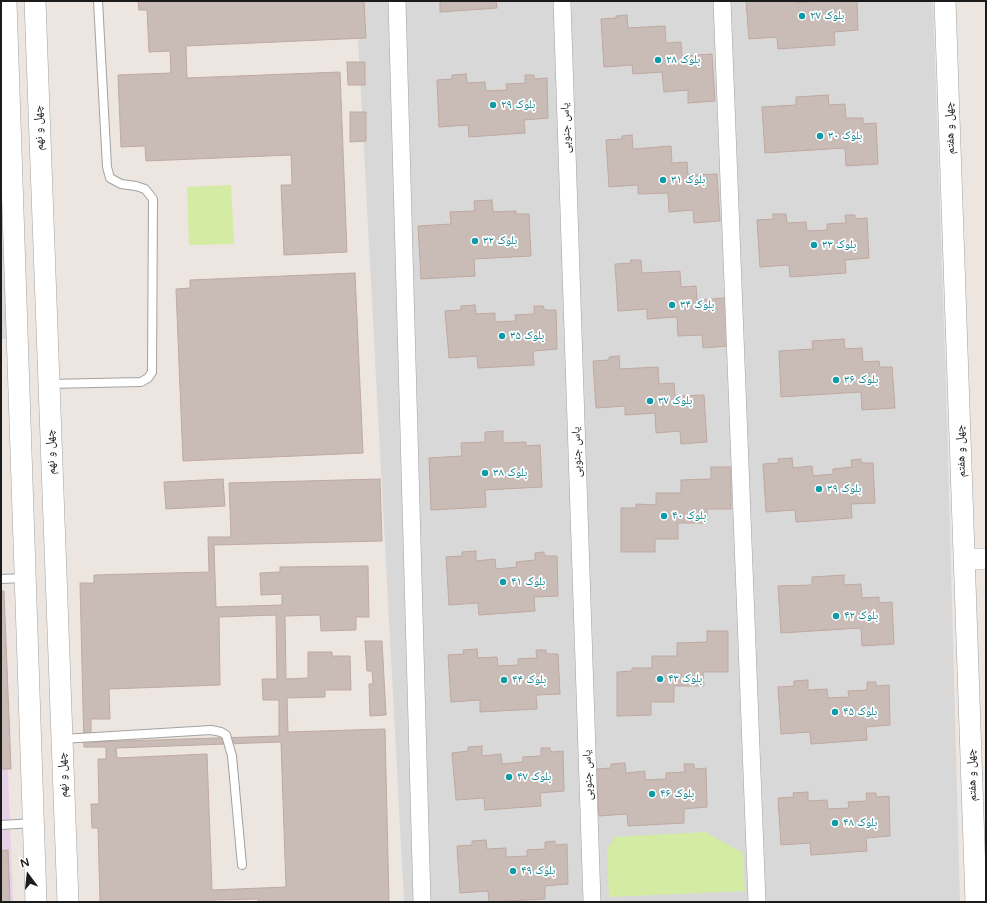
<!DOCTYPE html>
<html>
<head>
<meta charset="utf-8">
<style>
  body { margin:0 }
  #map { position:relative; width:987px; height:903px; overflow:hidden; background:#ede6e0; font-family:"Varela Round",sans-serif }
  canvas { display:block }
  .frame { position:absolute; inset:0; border:2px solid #1b1b1b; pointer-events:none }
  .north { position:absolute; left:8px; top:855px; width:40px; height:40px; -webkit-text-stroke:3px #fff; paint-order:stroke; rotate:345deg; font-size:11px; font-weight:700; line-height:16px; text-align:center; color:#1b1b1b }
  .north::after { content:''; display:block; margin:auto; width:14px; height:18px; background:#1b1b1b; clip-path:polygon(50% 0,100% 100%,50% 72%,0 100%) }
</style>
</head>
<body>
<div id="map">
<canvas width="987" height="903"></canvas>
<div class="frame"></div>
<div class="north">N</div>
</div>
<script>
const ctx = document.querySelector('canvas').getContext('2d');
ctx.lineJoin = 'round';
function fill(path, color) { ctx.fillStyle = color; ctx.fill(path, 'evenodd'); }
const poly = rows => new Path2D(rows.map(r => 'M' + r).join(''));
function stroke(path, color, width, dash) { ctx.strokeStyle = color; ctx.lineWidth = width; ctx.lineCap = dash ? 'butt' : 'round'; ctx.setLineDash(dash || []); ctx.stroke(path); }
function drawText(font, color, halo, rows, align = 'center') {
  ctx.font = font + ' "Varela Round","Noto Naskh Arabic",sans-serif'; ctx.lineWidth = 3.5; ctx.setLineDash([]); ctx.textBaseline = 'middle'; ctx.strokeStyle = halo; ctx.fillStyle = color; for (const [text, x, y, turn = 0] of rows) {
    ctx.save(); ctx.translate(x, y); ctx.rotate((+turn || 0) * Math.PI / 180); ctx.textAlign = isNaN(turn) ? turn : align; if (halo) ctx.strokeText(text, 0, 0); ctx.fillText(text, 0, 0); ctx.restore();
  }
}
fill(poly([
  [1,1,15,339,1,339],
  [356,1,933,1,947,415,960,902,404,902]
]), '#d9d8d8');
fill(poly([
  [1,585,13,902,1,902]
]), '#e7d1e7');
fill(poly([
  [231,185,234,244,189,245,187,187],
  [705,832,743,853,745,891,609,897,607,849,615,837]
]), '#d3eba2');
const building = poly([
  [138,1,364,1,366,38,186,46,187,78,340,72,347,252,284,255,281,185,292,185,291,155,146,161,145,146,121,147,118,75,171,73,170,51,149,52,147,10,139,10,138,1],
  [440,1,496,1,497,8,440,12,440,1],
  [746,1,795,1,795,3,816,1,857,1,858,30,834,32,835,45,778,49,777,37,749,39,746,1],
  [627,15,628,28,665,26,666,43,681,42,682,56,712,54,715,101,688,103,688,90,664,92,662,72,633,74,632,65,604,67,601,19,616,18,616,16,627,15],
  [347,62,365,62,365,85,348,85,347,62],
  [466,74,467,83,485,82,486,91,507,90,506,84,525,83,525,75,534,75,534,78,536,79,547,78,548,118,524,120,525,133,469,137,468,125,439,127,437,80,452,79,452,75,466,74],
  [828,95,829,105,845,104,846,118,863,118,863,124,876,123,878,164,846,166,845,148,765,153,762,107,796,105,796,97,828,95],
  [350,112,366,112,366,141,350,142,350,112],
  [632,135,633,149,671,146,672,163,687,162,688,175,717,174,720,221,694,223,693,210,669,212,668,193,638,194,638,185,609,187,606,140,622,139,622,136,632,135],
  [492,200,493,212,516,211,516,214,529,214,531,256,474,259,475,276,421,279,418,226,451,224,450,212,475,211,474,201,492,200],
  [773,214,786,214,787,223,806,222,807,231,827,230,827,224,846,223,845,215,855,215,855,217,857,219,867,218,869,258,845,260,846,273,790,277,789,265,760,267,757,220,773,219,773,214],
  [631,260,641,260,642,273,680,271,681,287,696,286,697,300,726,298,729,346,703,348,702,335,678,336,677,317,647,319,647,309,618,311,615,264,631,263,631,260],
  [355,273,363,453,183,461,176,289,190,288,190,280,355,273],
  [475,305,476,314,495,313,495,322,516,321,515,315,534,314,534,306,543,306,544,309,546,310,556,310,557,349,533,351,534,365,478,368,477,356,449,358,445,311,461,310,461,306,475,305],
  [844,339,845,349,862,348,863,362,879,361,880,367,892,367,895,408,862,410,861,392,781,397,779,351,813,349,812,341,844,339],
  [619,356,620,369,658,367,659,384,674,383,675,396,704,395,707,442,681,444,680,431,656,433,655,413,625,415,625,406,596,408,593,361,609,360,609,357,619,356],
  [503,431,503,443,526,442,526,446,540,445,542,487,485,490,486,507,431,510,429,458,462,456,461,443,485,442,485,432,503,431],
  [792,458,793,468,812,466,813,476,833,474,833,469,852,467,851,460,861,459,861,462,863,463,873,463,875,503,851,504,852,518,796,522,795,510,766,512,763,464,779,463,778,459,792,458],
  [711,467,731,467,731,509,707,509,707,523,678,523,678,539,655,539,655,552,621,552,621,508,636,508,636,504,656,505,656,493,681,493,681,480,711,479,711,467],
  [223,479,225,506,166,509,164,482,223,479],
  [380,479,382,541,214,545,216,607,282,605,282,594,261,595,260,573,280,572,280,567,368,566,369,617,356,617,356,630,321,631,320,615,285,616,286,679,308,678,308,652,332,652,332,656,350,656,351,690,325,690,325,697,287,698,288,732,385,729,389,902,258,902,258,899,214,900,214,902,100,902,98,828,92,828,91,804,99,804,98,759,106,759,106,747,84,747,80,583,94,583,94,575,209,572,208,537,231,537,229,483,380,479],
  [276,615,277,679,262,679,263,700,279,700,279,736,91,742,91,719,110,719,109,689,220,685,219,617,276,615],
  [281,742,286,887,212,890,207,754,117,758,116,748,281,742],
  [476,551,476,561,495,559,496,569,517,567,516,562,535,560,535,553,544,552,544,555,546,556,557,556,558,596,534,597,535,611,479,615,478,603,449,605,446,557,462,556,462,552,476,551],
  [844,575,844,585,861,584,862,598,879,597,879,603,892,602,894,644,862,646,861,628,781,633,778,586,812,585,812,577,844,575],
  [1,591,4,591,11,769,1,769,1,591],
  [707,631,728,631,728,672,703,672,704,686,674,686,674,702,651,702,651,715,617,716,617,672,632,671,632,668,652,668,652,656,677,656,677,643,707,642,707,631],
  [365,641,382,641,386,715,370,716,369,684,373,684,372,671,367,671,365,641],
  [477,649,478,658,497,657,498,666,518,665,518,659,537,658,536,650,546,650,546,653,548,654,558,654,560,694,536,695,537,709,480,712,480,700,451,702,448,655,464,654,463,650,477,649],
  [808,680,808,690,827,689,828,698,849,697,848,691,867,690,867,682,876,682,876,685,878,686,889,685,890,725,866,727,867,740,811,744,810,732,781,734,778,687,794,686,794,681,808,680],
  [482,746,482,756,501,754,502,764,523,762,523,757,541,756,541,748,550,748,550,750,552,752,563,751,564,791,540,793,541,806,485,810,484,798,456,800,452,753,468,751,468,747,482,746],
  [625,763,626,773,645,771,645,780,666,779,666,773,685,772,684,764,694,764,694,767,696,769,706,768,707,807,684,809,684,823,628,826,627,814,599,816,596,769,611,768,611,764,625,763],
  [808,792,808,801,827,800,828,809,849,808,848,802,867,801,866,793,876,793,876,795,878,797,889,796,890,836,866,838,867,851,811,855,810,843,781,845,778,798,794,797,793,793,808,792],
  [486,840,487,849,506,848,506,857,527,856,527,850,545,849,545,842,555,841,555,844,556,845,567,844,568,884,545,886,545,899,489,902,488,891,460,893,457,846,472,845,472,841,486,840],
  [8,850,10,902,1,902,1,851,8,850]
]);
fill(building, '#c9bbb6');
stroke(building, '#bfa9a1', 1);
const service = poly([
  [49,384,141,382,148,378,152,372,153,199,145,189,136,186,121,184,110,178,107,167,98,1],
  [1,579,24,578],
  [62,739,211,730,221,732,226,735,232,756,242,865],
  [1,825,34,823]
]);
const minor = poly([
  [397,1,422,902],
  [562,1,592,902],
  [722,1,757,902]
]);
const tertiary = poly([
  [6,1,36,902],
  [35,1,68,902],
  [945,1,976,902],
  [964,559,986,559]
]);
stroke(service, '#a2a2a2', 10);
stroke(minor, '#a2a2a2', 18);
stroke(tertiary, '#a2a2a2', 22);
stroke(service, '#fff', 8);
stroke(minor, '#fff', 17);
stroke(tertiary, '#fff', 21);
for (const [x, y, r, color] of [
  [802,16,4,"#0f9aa8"],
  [658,60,4,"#0f9aa8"],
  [493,105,4,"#0f9aa8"],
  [820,136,4,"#0f9aa8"],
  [663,180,4,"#0f9aa8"],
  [475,241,4,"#0f9aa8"],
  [814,245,4,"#0f9aa8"],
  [672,305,4,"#0f9aa8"],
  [502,336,4,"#0f9aa8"],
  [836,380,4,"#0f9aa8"],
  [650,401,4,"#0f9aa8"],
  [485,473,4,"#0f9aa8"],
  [819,489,4,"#0f9aa8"],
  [664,516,4,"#0f9aa8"],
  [503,582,4,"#0f9aa8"],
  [836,616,4,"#0f9aa8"],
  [660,679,4,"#0f9aa8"],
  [504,680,4,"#0f9aa8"],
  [835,712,4,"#0f9aa8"],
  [509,777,4,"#0f9aa8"],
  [652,794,4,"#0f9aa8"],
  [835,823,4,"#0f9aa8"],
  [513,871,4,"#0f9aa8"]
]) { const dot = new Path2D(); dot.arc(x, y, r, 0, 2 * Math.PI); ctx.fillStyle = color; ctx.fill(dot); stroke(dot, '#fff', 1.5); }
drawText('12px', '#0d838f', '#fff', [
  ["بلوک ۲۷",810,16],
  ["بلوک ۲۸",666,60],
  ["بلوک ۲۹",501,105],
  ["بلوک ۳۰",828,136],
  ["بلوک ۳۱",671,180],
  ["بلوک ۳۲",483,241],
  ["بلوک ۳۳",822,245],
  ["بلوک ۳۴",680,305],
  ["بلوک ۳۵",510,336],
  ["بلوک ۳۶",844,380],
  ["بلوک ۳۷",658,401],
  ["بلوک ۳۸",493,473],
  ["بلوک ۳۹",827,489],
  ["بلوک ۴۰",672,516],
  ["بلوک ۴۱",511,582],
  ["بلوک ۴۲",844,616],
  ["بلوک ۴۳",668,679],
  ["بلوک ۴۴",512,680],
  ["بلوک ۴۵",843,712],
  ["بلوک ۴۷",517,777],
  ["بلوک ۴۶",660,794],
  ["بلوک ۴۸",843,823],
  ["بلوک ۴۹",521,871]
], 'left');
drawText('12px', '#1b1b1b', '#fff', [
  ["چهل و نهم",39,128,-92],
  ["یاس جنوبی",566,128,-92],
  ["چهل و هفتم",950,128,-92],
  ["چهل و هفتم",961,451,-92],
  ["چهل و نهم",51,452,-92],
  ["یاس جنوبی",577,452,-92],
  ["چهل و نهم",63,775,-92],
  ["یاس جنوبی",588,775,-92],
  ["چهل و هفتم",972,775,-92]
]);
</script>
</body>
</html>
